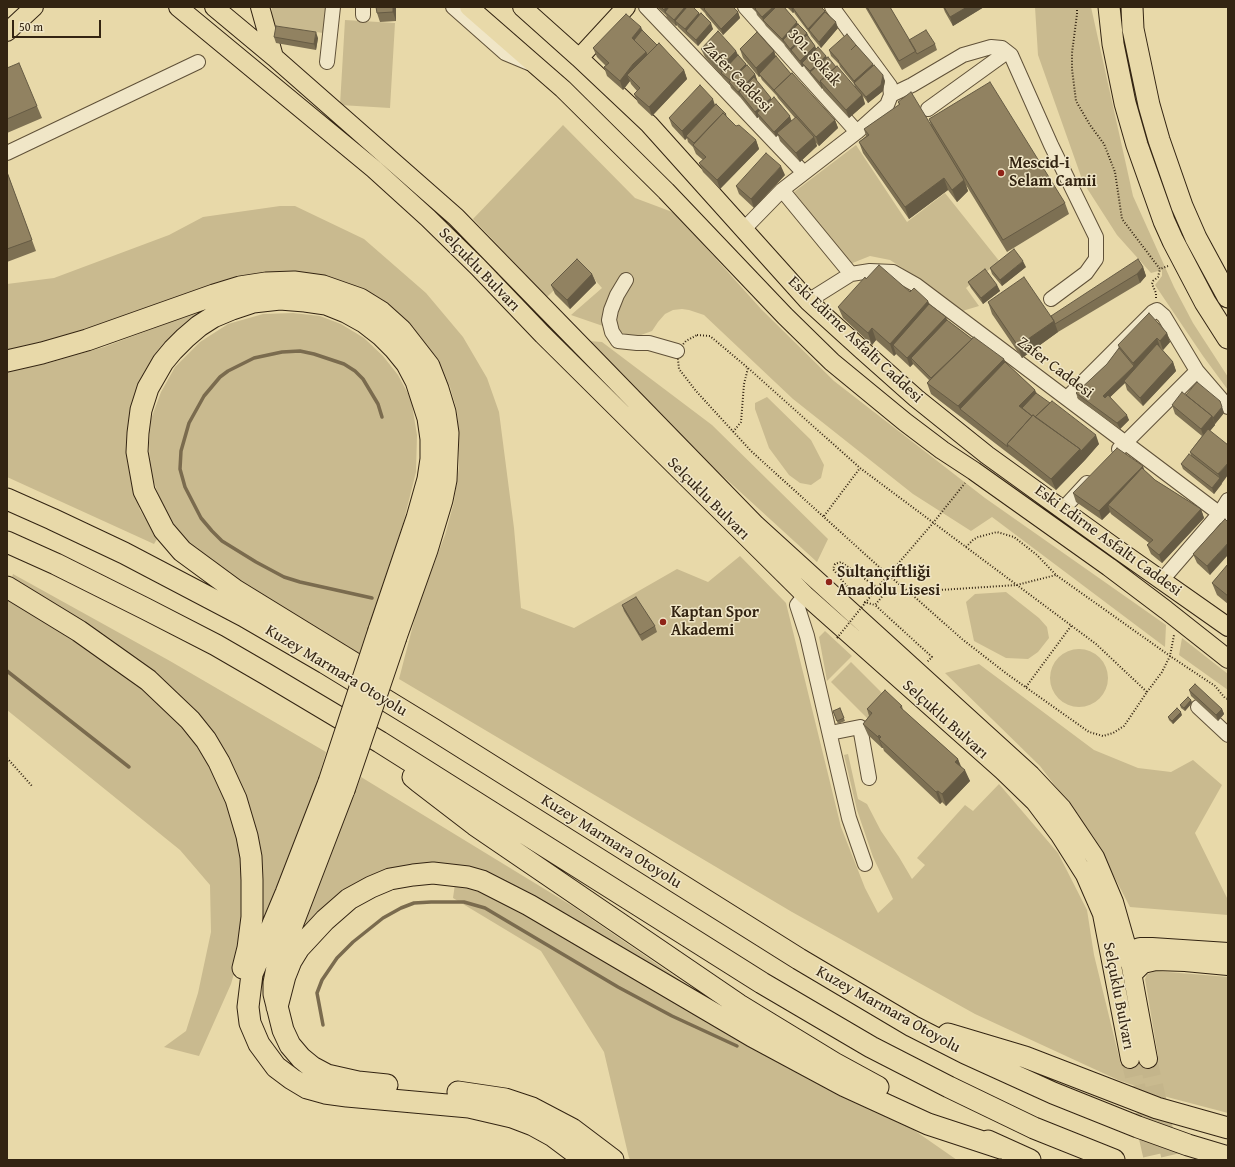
<!DOCTYPE html>
<html>
<head>
<meta charset="utf-8">
<style>
  body { margin:0 }
  #map { position:relative; width:1235px; height:1167px; overflow:hidden; background:#e8d9a9; font-family:"Gentium Book Plus",serif }
  canvas { display:block }
  .frame { position:absolute; inset:0; border:8px solid #332412; pointer-events:none }
  .scale { position:absolute; left:12px; top:20px; width:89px; height:18px; box-sizing:border-box; border:2px solid #332412; border-top:0; padding-left:5px; font-size:12px; line-height:14px; white-space:nowrap; color:#332412; -webkit-text-stroke:3px #f0e6c7; paint-order:stroke }
</style>
</head>
<body>
<div id="map">
<canvas width="1235" height="1167"></canvas>
<div class="frame"></div>
<div class="scale">50 m</div>
</div>
<script>
const ctx = document.querySelector('canvas').getContext('2d');
ctx.lineJoin = 'round';
function fill(path, color) { ctx.fillStyle = color; ctx.fill(path, 'evenodd'); }
const poly = rows => new Path2D(rows.map(r => 'M' + r).join(''));
function stroke(path, color, width, dash) { ctx.strokeStyle = color; ctx.lineWidth = width; ctx.lineCap = dash ? 'butt' : 'round'; ctx.setLineDash(dash || []); ctx.stroke(path); }
function drawText(font, color, halo, rows, align = 'center') {
  ctx.font = font + ' "Gentium Book Plus",serif'; ctx.lineWidth = 3; ctx.setLineDash([]); ctx.textBaseline = 'middle'; ctx.strokeStyle = halo; ctx.fillStyle = color; for (const [text, x, y, turn = 0] of rows) {
    ctx.save(); ctx.translate(x, y); ctx.rotate((+turn || 0) * Math.PI / 180); ctx.textAlign = isNaN(turn) ? turn : align; if (halo) ctx.strokeText(text, 0, 0); ctx.fillText(text, 0, 0); ctx.restore();
  }
}
fill(poly([
  [272,7,328,7,323,33,270,25],
  [1035,7,1091,7,1133,196,1174,287,1193,323,1228,377,1228,390,1203,356,1155,285,1162,276,1162,270,1151,273,1117,235,1083,182,1038,55],
  [345,20,395,23,390,108,340,105],
  [563,125,635,198,675,213,761,309,834,381,985,498,1166,625,1165,647,992,517,971,531,913,494,793,399,704,315,689,310,682,309,673,310,665,314,658,322,652,331,641,335,629,335,571,315,602,288,581,264,547,297,473,219],
  [856,145,907,222,945,193,1000,262,979,277,966,288,979,306,959,312,924,282,890,260,870,256,850,264,794,192],
  [280,206,295,206,364,239,426,293,463,337,487,378,499,412,514,528,521,608,574,628,677,569,708,582,740,556,786,603,841,827,865,888,878,913,893,899,873,857,857,810,844,755,848,754,858,799,867,804,881,831,899,857,912,879,925,865,917,858,965,805,973,811,999,784,1058,853,1087,910,1094,955,1121,1065,1158,1056,1145,979,1147,974,1156,971,1228,977,1228,1113,1167,1097,1118,1080,975,1014,792,912,399,679,418,606,445,535,454,502,459,467,459,437,457,411,450,387,439,360,411,328,268,273,212,285,107,322,25,348,7,351,7,284,54,278,169,235,203,217],
  [211,307,130,417,127,438,127,460,132,485,140,510,157,539,154,544,7,477,7,372,49,363,104,347],
  [293,313,320,316,341,324,364,338,383,356,398,375,411,399,417,435,416,472,403,524,359,655,269,603,178,536,161,502,150,471,149,443,151,419,161,392,175,367,200,342,228,324,263,314],
  [589,341,602,342,712,425,828,539,817,562,702,457],
  [767,397,811,440,824,465,821,478,811,485,800,483,789,475,769,448,755,409,755,403],
  [13,574,170,661,326,752,316,787,266,918,260,915,218,746,11,580],
  [1006,592,1039,618,1047,627,1049,638,1038,652,1028,659,1006,658,974,641,966,602,975,594],
  [7,597,103,657,138,684,171,713,204,752,230,805,244,860,240,953,231,984,199,1056,164,1047,186,1031,198,993,211,932,210,885,180,850,7,710],
  [825,631,852,656,827,681,819,637],
  [1182,638,1228,674,1228,690,1179,655],
  '1050 678a29 29 0 1 1 58 0a29 29 0 1 1-58 0Z',
  [851,662,888,699,868,719,831,682],
  [979,664,1094,750,1138,768,1171,772,1193,760,1222,785,1195,833,1228,900,1228,915,1130,907,1093,836,1040,766,945,673],
  [361,777,574,907,712,1002,509,886,421,866,298,936],
  [455,884,483,890,675,999,744,1044,911,1128,957,1160,631,1160,629,1158,604,1052,541,951,453,898]
]), '#c9ba8f');
stroke(poly([
  [372,598,300,582,284,577,256,562,222,541,212,531,201,518,185,487,180,469,181,451,189,423,204,396,220,377,228,371,254,358,282,352,300,351,314,354,344,364,355,371,363,379,378,404,382,417],
  [7,671,129,767],
  [323,1025,317,993,322,980,337,958,353,942,383,918,401,908,414,903,431,902,464,902,485,908,618,987,672,1016,737,1046]
]), '#7a6b4e', 3.5);
stroke(poly([
  [1130,1059,1153,1160],
  [1148,1059,1171,1160]
]), '#c4b58b', 18, [18, 9]);
const minor = poly([
  [453,7,505,53,529,63],
  [646,7,804,173],
  [745,7,857,132],
  [363,15,363,7],
  [327,62,333,7],
  [891,95,912,85,963,55,991,47,1002,48,1011,55,1051,145,1096,237,1096,259,1086,273,1051,299],
  [928,109,1007,52],
  [7,153,198,62],
  [782,190,851,274],
  [744,229,782,190,857,132,887,105,891,95,890,86,832,7],
  [626,280,617,295,611,310,609,320,612,332,618,341,637,343,649,343,677,351],
  [808,301,851,274,870,271,893,272,916,285,1228,520],
  [1067,398,1153,312,1157,310,1164,316,1197,371,1228,407],
  [1119,449,1197,371],
  [1063,509,1087,483],
  [1162,580,1220,513,1228,500],
  [805,595,797,605,807,636,849,818,865,864],
  [1198,707,1228,735],
  [830,733,860,727,869,778]
]);
const major = poly([
  [178,7,374,169,428,218,478,267,543,335,805,595,1003,771,1035,802,1059,834,1085,875,1102,914,1130,1059],
  [214,7,274,57,456,217,756,525,1031,775,1062,808,1095,857,1114,902,1128,951,1148,1059],
  [260,7,274,57],
  [469,7,563,89,666,191,785,316,832,362,905,422,942,450,974,471,1109,567,1166,610,1228,659],
  [522,7,579,58,649,124,808,301,862,350,916,398,987,455,1120,551,1228,627],
  [7,32,34,7],
  [579,58,626,7],
  [1119,958,1128,951,1140,947,1152,947,1228,952],
  [1133,974,1143,964,1156,961,1185,962,1228,966]
]);
const highway = poly([
  [1109,7,1113,44,1125,103,1137,145,1164,221,1173,241,1205,302,1228,338],
  [1132,7,1133,29,1149,105,1159,140,1182,206,1196,238,1228,297],
  [7,361,42,353,87,340,214,295,240,287,266,283,294,282,323,286,360,299,381,312,401,330,429,366,438,389,445,412,448,433,446,480,442,500,427,550,396,637],
  [7,499,52,519,124,553,244,616,325,663,433,729,799,959,912,1026,965,1053,1053,1093,1138,1127,1188,1145,1228,1157],
  [7,542,56,564,146,609,216,645,266,674,380,742,762,983,871,1047,949,1087,1034,1128,1114,1160],
  [7,587,79,631,148,680,190,720,206,740,219,762,236,799,247,836,251,857,252,880,252,917,248,948,243,968],
  [379,683,370,673,235,590,182,551,164,530,144,491,137,452,138,433,141,410,148,388,163,362,173,350,185,338,199,326,213,317,232,309,253,302,280,299,305,301,326,304,346,312,364,322,382,336,394,348,407,364,416,381,428,418,431,439,431,459,428,479,417,518,379,630],
  [413,777,419,782,475,825,739,1005,834,1063,878,1087],
  [329,782,286,893,252,974,248,1007,250,1023,259,1044,276,1067,292,1079,307,1088,325,1093,347,1096,469,1107,512,1117,533,1125,553,1136,585,1160],
  [344,790,278,962,274,983,274,994,283,1030,290,1045,301,1058,312,1067,327,1075,358,1082,387,1085],
  [277,1007,285,976,291,961,299,948,325,920,349,899,371,887,390,879,413,875,433,873,468,877,482,881,529,905,752,1036,845,1086,928,1124,1001,1148],
  [948,1034,1025,1057,1157,1108,1228,1128],
  [458,1092,505,1099,532,1108,572,1129,613,1160],
  [988,1141,1030,1160]
]);
stroke(minor, '#605138', 16);
stroke(major, '#332412', 20);
stroke(highway, '#332412', 23);
stroke(poly([
  [1077,7,1077,14,1072,53,1072,69,1076,101,1090,125,1104,144,1115,172,1122,219,1160,269,1168,266],
  [1156,298,1156,293,1152,284,1153,281,1158,277,1160,269],
  [697,335,710,336,748,368,860,468,1096,644,1147,692,1124,726,1113,733,1103,736,1089,732,1007,674,962,639,909,592,888,575,751,451,696,391,679,369,677,351,686,341,697,335],
  [733,432,741,422,744,384,748,368],
  [824,516,860,468],
  [966,547,973,540,978,537,997,532,1014,537,1037,555,1056,575,1170,656,1215,686,1225,698,1228,699],
  [878,587,933,523,965,483],
  [849,589,833,569,835,564,841,562,885,593,875,605,932,657,927,662],
  [909,592,1017,585,1056,575],
  [864,602,875,605],
  [1026,687,1071,626],
  [1147,692,1162,672,1170,656,1174,635],
  [7,758,32,786]
]), '#332412', 2, [1, 2]);
stroke(minor, '#f0e6c7', 14);
stroke(major, '#e8d9a9', 18);
stroke(highway, '#e8d9a9', 21);
const highwayBridge = poly([
  [329,782,379,630],
  [344,790,396,637]
]);
stroke(highwayBridge, '#332412', 23, []);
stroke(poly([
  [837,638,878,587]
]), '#332412', 2, [1, 2]);
stroke(highwayBridge, '#e8d9a9', 21);
fill(poly([
  [396,7,396,21,380,22,377,13],
  [657,7,693,7,700,14,713,29,698,46,678,27,677,25,676,26,667,18,666,15],
  [699,7,733,7,738,12,740,18,723,35,706,15,705,13],
  [751,7,784,7,798,24,807,33,809,37,815,46,816,49,826,56,827,58,855,87,854,84,840,67,839,64,831,56,829,50,856,45,874,66,885,81,883,91,868,103,863,96,865,104,849,118,823,90,823,88,822,89,805,68,804,66,802,67,785,46,784,44,766,26,764,23,757,15,756,12],
  [787,7,821,7,838,28,821,48,811,36,810,34,795,14,794,12,793,13],
  [865,7,890,7,909,40,935,44,937,50,902,70],
  [943,7,984,7,953,26,945,12],
  [641,27,642,30,657,45,684,70,687,79,652,116,638,103,634,94,637,91,631,84,630,81,623,90,607,76,604,67,606,66,597,57,593,48],
  [274,37,318,38,316,50,276,43],
  [701,49,736,51,738,55,746,64,747,66,755,74,757,80,757,81,771,99,792,121,795,118,778,98,777,96,762,80,760,76,759,77,743,58,740,49,774,51,776,57,791,74,835,120,838,128,819,146,815,142,817,146,800,162,780,141,778,135,776,137,759,119,759,117,757,118,740,97,731,88,730,85,723,78,722,76,705,57],
  [7,68,37,106,42,118,7,133],
  [898,102,931,125,929,119,1065,203,1069,214,1007,252,966,185,968,191,957,202,948,190,909,219,863,153,859,142,866,136,864,129,899,105],
  [715,106,726,114,727,117,736,126,756,140,759,149,720,189,703,172,699,163,703,160,696,154,693,147,688,142,687,138,685,140,672,126,669,118],
  [7,172,36,251,7,262],
  [785,175,754,208,739,194,736,186],
  [1026,267,1002,286,992,274,990,268],
  [1143,267,1146,276,1140,283,1058,332,1022,358,992,314,988,302,1051,316],
  [592,274,596,283,570,309,555,294,551,285],
  [866,279,910,292,928,301,929,304,946,317,947,320,972,339,1004,359,1005,362,1035,390,1036,393,1099,444,1085,460,1056,490,931,394,927,383,929,380,913,364,910,367,896,354,894,356,876,340,872,345,843,318,838,307],
  [968,282,997,285,1000,291,983,304,971,288],
  [1167,333,1170,342,1163,350,1160,347,1173,362,1176,371,1143,406,1127,390,1125,383,1110,397,1129,420,1120,429,1078,399,1076,393,1107,364,1119,348,1118,345],
  [1186,395,1220,401,1224,413,1215,424,1215,423,1215,425,1210,431,1222,484,1214,494,1183,469,1181,464,1191,456,1190,452,1202,436,1175,414,1172,405],
  [1144,470,1155,480,1201,509,1204,518,1162,563,1151,554,1147,545,1149,543,1111,514,1110,512,1102,520,1076,502,1073,493],
  [1225,519,1210,575,1197,563,1193,554],
  [1228,564,1228,604,1217,595,1212,583],
  [622,605,655,626,657,632,642,641,624,611],
  [1189,690,1222,709,1224,714,1218,721,1191,696],
  [1191,700,1192,703,1185,711,1181,708,1180,705],
  [902,706,903,710,958,759,961,766,970,781,946,806,942,802,940,804,884,751,883,748,882,748,868,735,863,724,869,716,867,709],
  [840,708,845,721,838,724,833,711],
  [1182,715,1173,724,1169,720,1168,717]
]), '#7d7053');
fill(poly([
  [393,7,396,7,396,21,393,12],
  [666,7,674,7,665,12,666,16,664,10],
  [685,7,689,7,675,21,677,25,676,26,674,20],
  [773,7,781,7,763,20,764,23,762,17],
  [791,7,798,7,793,8,794,12,793,13],
  [967,7,984,7,953,26,950,17],
  [825,11,827,17,809,31,808,29],
  [738,12,740,18,723,35,721,29],
  [699,13,701,18,686,31,685,29],
  [797,22,799,28,783,40,784,44,782,39],
  [836,22,838,28,821,48,819,42],
  [711,23,713,29,698,46,696,40],
  [641,27,644,36,637,45,632,38],
  [316,32,318,38,316,50,314,44],
  [807,33,809,39,791,50,792,55,790,49],
  [815,46,817,51,802,63,804,66,802,67,800,61],
  [736,51,740,60,722,73,720,68],
  [774,51,777,60,759,74,760,76,759,77,756,68],
  [646,52,647,55,627,75,630,81,623,90,620,81,633,64],
  [826,56,829,62,810,72,812,76,810,71],
  [746,64,748,70,731,84,730,80],
  [873,64,875,70,855,85,854,81],
  [684,70,687,79,652,116,649,107],
  [755,74,757,80,742,95,739,92,740,97,738,92],
  [883,75,885,81,883,91,868,103,866,97],
  [821,82,823,88,822,89,820,83],
  [862,95,865,104,849,118,846,110],
  [771,98,773,104,757,113,759,117,757,118,755,112],
  [713,99,716,108,686,136,687,138,685,140,682,131],
  [790,116,792,122,777,133,778,135,776,137,774,132],
  [835,120,838,128,819,146,816,137],
  [814,137,817,146,800,162,796,153],
  [756,140,759,149,720,189,717,180],
  [781,166,785,175,754,208,751,199],
  [944,178,948,190,909,219,905,207],
  [964,180,968,191,957,202,952,190],
  [1023,261,1026,267,1002,286,1000,280],
  [1143,267,1146,276,1140,283,1137,274],
  [592,274,596,283,570,309,567,300],
  [997,285,1000,291,983,304,981,298],
  [928,301,933,313,893,345,896,354,894,356,890,344],
  [946,317,949,326,911,358,913,364,910,367,907,358],
  [1054,321,1058,332,1022,358,1018,346],
  [872,328,876,340,872,345,868,333],
  [1167,333,1170,342,1163,350,1160,341],
  [1157,338,1160,347,1124,381,1125,383,1105,402,1103,396,1134,366,1133,363],
  [1004,359,1009,371,960,409,958,406],
  [1173,362,1176,371,1143,406,1140,398],
  [1035,390,1038,398,1025,413,1019,406],
  [1222,407,1224,413,1215,424,1213,418],
  [1127,415,1129,420,1120,429,1117,423],
  [1212,416,1215,425,1204,438,1201,429],
  [1096,435,1099,444,1085,460,1081,451],
  [1080,449,1085,460,1056,490,1051,479],
  [1228,463,1228,475,1214,494,1212,488,1220,478,1218,474],
  [1143,466,1146,475,1108,505,1110,512,1102,520,1099,511],
  [1201,509,1204,518,1162,563,1159,555],
  [1228,543,1228,555,1210,575,1207,566],
  [1191,700,1192,703,1185,711,1184,708],
  [1222,709,1224,714,1218,721,1216,715],
  [1181,712,1182,715,1173,724,1172,721],
  [879,735,881,741,879,739,883,748,882,748,878,737],
  [958,759,962,771,955,762],
  [965,770,970,781,946,806,942,794],
  [938,791,942,802,940,804,936,792]
]), '#665b44');
const building = poly([
  [376,7,393,7,393,12,377,13,376,7],
  [661,7,666,7,664,10,661,7],
  [669,7,685,7,674,20,665,12,669,7],
  [687,7,693,7,699,13,685,29,675,21,687,7],
  [706,7,733,7,738,12,721,29,704,9,706,7],
  [757,7,773,7,762,17,755,9,757,7],
  [776,7,784,7,797,22,782,39,763,20,776,7],
  [794,7,821,7,825,11,808,29,793,8,794,7],
  [867,7,890,7,916,51,899,61,867,7],
  [944,7,967,7,950,17,944,7],
  [825,12,836,22,819,42,809,30,825,12],
  [701,13,711,23,696,40,686,31,701,13],
  [626,14,641,27,632,38,646,52,633,64,620,81,604,67,609,63,593,48,626,14],
  [798,24,807,33,790,49,783,40,798,24],
  [276,26,316,32,314,44,274,37,276,26],
  [642,30,657,45,647,55,646,52,634,40,642,30],
  [926,30,935,44,917,54,909,40,926,30],
  [718,31,736,51,720,68,701,49,718,31],
  [757,32,774,51,756,68,740,49,757,32],
  [847,34,856,45,851,50,856,45,873,64,854,81,838,61,839,61,829,50,847,34],
  [807,35,815,46,800,61,791,50,807,35],
  [659,43,684,70,649,107,634,94,640,88,627,75,659,43],
  [818,47,826,56,810,71,802,63,818,47],
  [738,55,746,64,730,80,721,73,738,55],
  [776,56,791,74,774,90,775,91,759,74,776,56],
  [828,57,836,67,820,81,821,82,820,83,810,72,828,57],
  [19,63,37,106,7,119,7,68,19,63],
  [747,65,755,74,738,92,729,82,747,65],
  [874,65,883,75,881,85,866,97,854,83,874,65],
  [837,66,862,95,846,110,820,81,837,66],
  [792,73,835,120,816,137,774,90,792,73],
  [754,77,771,98,755,112,739,92,754,77],
  [990,82,1065,203,1003,240,929,119,990,82],
  [700,85,713,99,682,131,669,118,700,85],
  [911,92,964,180,952,190,944,178,905,207,859,142,869,135,864,129,900,104,898,102,911,92],
  [774,97,790,116,774,132,757,113,774,97],
  [716,104,726,114,725,115,723,113,694,143,686,136,716,104],
  [723,113,736,126,739,125,756,140,717,180,699,163,706,157,693,145,723,113],
  [796,117,814,137,796,153,777,133,796,117],
  [766,153,781,166,751,199,736,186,766,153],
  [7,172,32,240,7,249,7,172],
  [1014,249,1023,261,1000,280,990,268,1014,249],
  [577,259,592,274,567,300,551,285,577,259],
  [1138,259,1143,267,1137,274,1055,324,1054,321,1051,316,1138,259],
  [879,265,910,292,914,288,928,301,890,344,872,328,868,333,838,307,865,277,866,279,879,265],
  [985,269,997,285,981,298,968,282,985,269],
  [1024,277,1054,321,1018,346,988,302,1024,277],
  [929,304,946,317,907,358,893,345,929,304],
  [1149,313,1167,333,1160,341,1157,338,1133,363,1118,345,1149,313],
  [947,320,972,339,931,378,911,358,947,320],
  [974,337,1004,359,958,406,927,383,974,337],
  [1157,344,1173,362,1140,398,1124,381,1157,344],
  [1119,348,1134,366,1103,396,1105,398,1108,395,1127,415,1117,423,1076,393,1107,364,1119,348],
  [1005,362,1035,390,1019,406,1032,416,1007,444,1008,447,960,409,1005,362],
  [1197,382,1220,401,1222,407,1213,418,1212,416,1186,395,1197,382],
  [1182,392,1212,416,1201,429,1172,405,1182,392],
  [1036,393,1050,403,1035,417,1033,415,1032,416,1022,408,1036,393],
  [1052,401,1096,435,1081,451,1080,449,1035,417,1052,401],
  [1033,415,1080,449,1051,479,1007,444,1033,415],
  [1208,429,1228,445,1228,463,1218,474,1190,452,1208,429],
  [1117,448,1143,466,1099,511,1073,493,1117,448],
  [1189,454,1220,478,1212,488,1181,464,1189,454],
  [1142,468,1155,480,1201,509,1159,555,1147,545,1153,540,1108,505,1142,468],
  [1225,519,1228,522,1228,543,1207,566,1193,554,1225,519],
  [1228,564,1228,596,1212,583,1228,564],
  [636,597,655,626,640,635,622,605,636,597],
  [1195,684,1222,709,1216,715,1189,690,1195,684],
  [885,690,902,706,900,707,958,759,955,762,965,770,942,794,938,791,936,792,879,739,881,737,879,735,878,737,863,724,872,713,867,709,885,690],
  [1188,697,1191,700,1184,708,1180,705,1188,697],
  [840,708,844,718,837,721,833,711,840,708],
  [1177,708,1181,712,1172,721,1168,717,1177,708]
]);
fill(building, '#918261');
stroke(building, '#665b44', 1);
for (const [x, y, r, color] of [
  [1001,173,4,"#8f2418"],
  [829,582,4,"#8f2418"],
  [663,622,4,"#8f2418"]
]) { const dot = new Path2D(); dot.arc(x, y, r, 0, 2 * Math.PI); ctx.fillStyle = color; ctx.fill(dot); stroke(dot, '#f0e6c7', 1.5); }
drawText('16px', '#332412', '#f0e6c7', [
  ["301. Sokak",814,58,48],
  ["Zafer Caddesi",737,78,46],
  ["Selçuklu Bulvarı",479,270,46],
  ["Eski Edirne Asfaltı Caddesi",855,340,43],
  ["Zafer Caddesi",1055,368,37],
  ["Selçuklu Bulvarı",708,499,45],
  ["Eski Edirne Asfaltı Caddesi",1108,541,36],
  ["Kuzey Marmara Otoyolu",336,671,31],
  ["Selçuklu Bulvarı",945,720,42],
  ["Kuzey Marmara Otoyolu",611,842,32],
  ["Selçuklu Bulvarı",1118,996,79],
  ["Kuzey Marmara Otoyolu",888,1010,29]
]);
drawText('bold 16px', '#332412', '#f0e6c7', [
  ["Mescid-i",1009,164],
  ["Selam Camii",1009,182],
  ["Sultançiftliği",837,573],
  ["Anadolu Lisesi",837,591],
  ["Kaptan Spor",671,613],
  ["Akademi",671,631]
], 'left');
</script>
</body>
</html>
